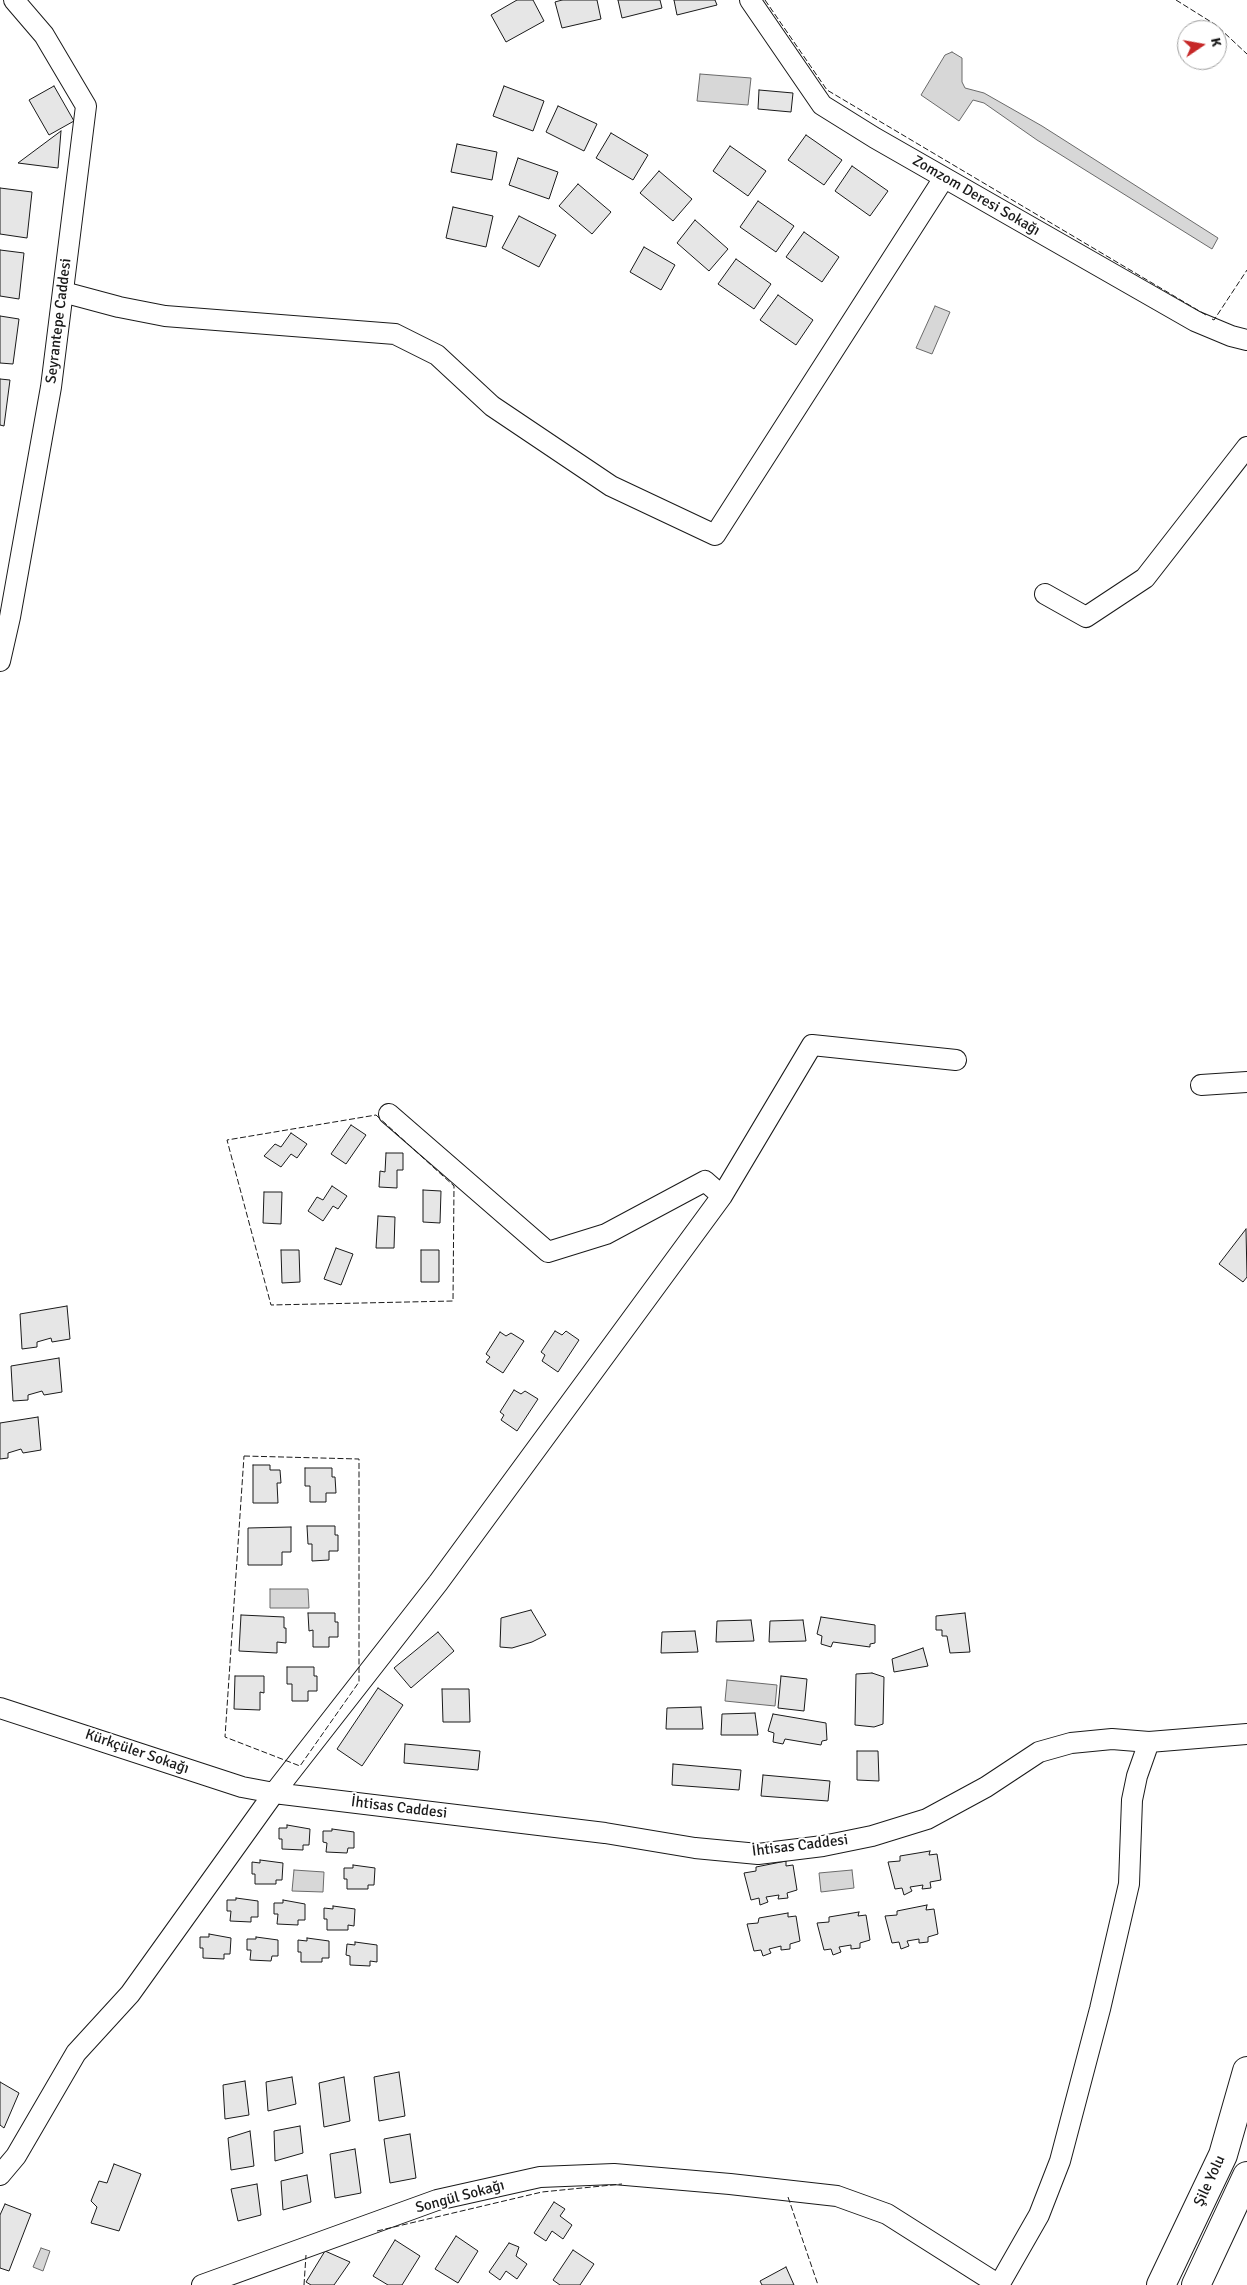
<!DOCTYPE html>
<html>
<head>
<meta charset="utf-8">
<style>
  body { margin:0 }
  #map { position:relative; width:1247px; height:2285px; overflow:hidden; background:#fff; font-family:Signika,sans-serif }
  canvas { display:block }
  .north { position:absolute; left:1177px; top:20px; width:50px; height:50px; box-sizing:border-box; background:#fff; border:1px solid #a3a3a3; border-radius:50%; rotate:78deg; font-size:14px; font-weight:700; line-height:20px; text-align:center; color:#1a1a1a }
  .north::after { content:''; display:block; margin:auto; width:18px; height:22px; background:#c62828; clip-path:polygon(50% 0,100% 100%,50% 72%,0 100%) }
</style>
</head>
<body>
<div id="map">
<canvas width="1247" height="2285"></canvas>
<div class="north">K</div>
</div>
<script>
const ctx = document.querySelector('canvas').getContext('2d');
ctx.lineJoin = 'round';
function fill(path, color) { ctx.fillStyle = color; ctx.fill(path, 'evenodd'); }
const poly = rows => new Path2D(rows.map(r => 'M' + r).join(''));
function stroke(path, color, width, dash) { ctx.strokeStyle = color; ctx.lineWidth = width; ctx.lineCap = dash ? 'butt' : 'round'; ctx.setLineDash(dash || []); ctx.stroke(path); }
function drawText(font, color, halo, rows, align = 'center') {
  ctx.font = font + ' Signika,sans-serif'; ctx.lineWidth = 4; ctx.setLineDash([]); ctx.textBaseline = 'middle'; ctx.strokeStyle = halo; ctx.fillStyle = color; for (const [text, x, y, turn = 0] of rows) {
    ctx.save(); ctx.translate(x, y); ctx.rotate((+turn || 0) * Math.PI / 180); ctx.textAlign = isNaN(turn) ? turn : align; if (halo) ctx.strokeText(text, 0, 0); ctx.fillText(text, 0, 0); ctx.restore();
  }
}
const water = poly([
  [952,52,962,58,962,82,965,88,984,93,1042,126,1218,238,1212,249,1037,140,984,103,973,100,959,121,921,95,945,55,952,52],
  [700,74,751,78,748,105,697,101,700,74],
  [935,306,950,312,932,354,916,348,935,306],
  [270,1589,308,1589,309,1608,270,1608,270,1589],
  [727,1680,777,1685,775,1706,725,1701,727,1680],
  [294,1870,324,1872,323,1892,292,1891,294,1870],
  [852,1870,854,1888,821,1892,819,1873,852,1870],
  [41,2248,50,2251,43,2271,33,2267,41,2248]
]);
fill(water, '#d7d7d7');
stroke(water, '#6a6a6a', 1);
const building = poly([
  [517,0,533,0,544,21,506,42,491,15,517,0],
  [562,0,597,0,601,19,562,28,555,2,562,0],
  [618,0,660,0,662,8,622,18,618,0],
  [674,0,715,0,717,5,677,15,674,0],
  [54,86,74,121,49,135,29,100,54,86],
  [504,86,544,101,533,131,493,116,504,86],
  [759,90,793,93,791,112,758,109,759,90],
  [558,106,597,124,584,151,546,132,558,106],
  [61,131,58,168,18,163,61,131],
  [611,133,648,155,633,180,596,158,611,133],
  [806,135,842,160,824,185,788,160,806,135],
  [457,144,497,152,492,180,451,172,457,144],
  [730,146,766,171,748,196,713,171,730,146],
  [518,158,558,172,549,199,509,185,518,158],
  [852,166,888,191,870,216,835,191,852,166],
  [659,171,692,199,673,221,640,193,659,171],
  [578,184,611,212,592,234,559,206,578,184],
  [0,188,32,192,27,238,0,234,0,188],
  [758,201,794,226,776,252,740,227,758,201],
  [453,207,493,216,486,247,446,238,453,207],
  [519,216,556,235,539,267,502,248,519,216],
  [695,220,728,249,709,271,677,243,695,220],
  [804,232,839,257,822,282,786,257,804,232],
  [644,247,675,265,661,290,630,272,644,247],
  [0,250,24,253,19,299,0,296,0,250],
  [736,259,771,284,754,309,718,284,736,259],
  [778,295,813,320,796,345,760,320,778,295],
  [0,316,19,319,13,364,0,363,0,316],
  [0,379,10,380,4,426,0,425,0,379],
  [351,1125,366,1135,346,1164,331,1154,351,1125],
  [291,1133,307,1144,297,1158,291,1154,281,1167,264,1156,275,1144,281,1147,291,1133],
  [386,1153,403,1153,403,1170,397,1170,397,1188,379,1187,380,1171,385,1172,386,1153],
  [332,1186,347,1196,338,1209,333,1206,323,1221,308,1211,317,1197,323,1200,332,1186],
  [423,1190,441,1191,440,1223,423,1222,423,1190],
  [264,1192,282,1192,281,1224,263,1223,264,1192],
  [378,1216,395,1217,394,1248,376,1248,378,1216],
  [1246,1229,1247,1277,1243,1282,1219,1264,1246,1229],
  [336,1248,353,1254,341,1285,324,1279,336,1248],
  [281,1250,299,1250,300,1282,282,1283,281,1250],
  [421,1250,439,1250,439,1282,421,1282,421,1250],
  [67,1306,70,1339,52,1342,51,1338,37,1342,37,1347,22,1349,20,1314,67,1306],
  [555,1331,562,1335,566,1331,579,1340,558,1372,542,1361,545,1355,541,1352,555,1331],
  [500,1332,506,1336,511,1333,524,1341,503,1373,486,1362,490,1357,486,1354,500,1332],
  [59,1358,62,1392,44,1395,42,1391,28,1395,28,1400,13,1401,11,1366,59,1358],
  [514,1390,521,1394,525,1391,538,1399,517,1431,501,1420,504,1415,500,1412,514,1390],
  [38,1417,41,1450,23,1453,21,1449,8,1453,8,1458,0,1459,0,1423,38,1417],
  [253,1465,270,1465,270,1470,280,1470,281,1483,277,1483,278,1503,253,1503,253,1465],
  [305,1468,332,1468,332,1477,335,1477,336,1493,326,1493,326,1502,310,1502,310,1486,305,1486,305,1468],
  [307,1526,335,1526,335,1535,338,1535,338,1551,329,1551,329,1560,312,1561,312,1544,308,1544,307,1526],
  [291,1527,291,1552,282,1552,282,1565,248,1565,248,1528,291,1527],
  [531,1610,546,1635,532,1642,512,1648,500,1647,501,1618,531,1610],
  [308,1613,335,1613,335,1622,338,1622,338,1637,329,1637,329,1647,313,1647,313,1630,309,1631,308,1613],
  [965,1613,970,1652,950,1653,947,1636,942,1636,942,1630,936,1630,936,1616,965,1613],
  [241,1615,284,1617,284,1628,286,1628,286,1643,277,1642,277,1653,239,1651,241,1615],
  [821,1617,875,1625,875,1643,870,1644,870,1647,833,1642,831,1647,821,1644,822,1636,817,1634,821,1617],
  [751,1620,754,1641,716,1642,717,1621,751,1620],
  [803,1620,806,1641,769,1642,770,1621,803,1620],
  [695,1631,698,1652,661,1653,662,1632,695,1631],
  [438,1632,454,1651,411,1688,394,1668,438,1632],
  [923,1648,928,1666,894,1672,892,1659,923,1648],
  [287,1667,314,1667,314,1676,317,1676,317,1691,308,1691,308,1701,292,1701,292,1684,287,1684,287,1667],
  [872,1673,884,1677,883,1724,874,1727,855,1725,856,1674,872,1673],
  [235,1676,264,1676,264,1693,260,1692,260,1710,234,1709,235,1676],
  [781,1676,807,1679,804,1711,778,1708,781,1676],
  [378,1688,403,1705,362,1766,337,1749,378,1688],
  [442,1689,469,1689,470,1722,443,1722,442,1689],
  [701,1707,703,1729,666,1729,667,1708,701,1707],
  [755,1713,758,1735,721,1735,722,1714,755,1713],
  [773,1714,826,1723,827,1740,822,1741,821,1745,785,1739,783,1744,773,1742,774,1733,768,1731,773,1714],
  [405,1744,480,1751,478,1770,404,1763,405,1744],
  [857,1751,878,1751,879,1781,857,1780,857,1751],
  [673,1764,741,1770,739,1790,672,1785,673,1764],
  [763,1775,830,1781,828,1801,761,1796,763,1775],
  [287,1825,310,1829,309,1845,303,1845,303,1850,282,1849,282,1839,279,1839,279,1828,287,1828,287,1825],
  [332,1829,354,1832,354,1848,348,1848,347,1853,326,1852,327,1843,323,1842,323,1831,332,1831,332,1829],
  [930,1851,929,1855,937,1854,941,1880,930,1882,931,1888,922,1889,923,1885,910,1887,912,1891,904,1895,902,1888,895,1889,888,1862,900,1861,900,1856,930,1851],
  [260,1860,283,1863,282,1880,276,1880,276,1884,255,1884,255,1874,252,1874,252,1862,260,1863,260,1860],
  [786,1861,786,1866,793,1865,797,1890,787,1893,788,1898,778,1899,779,1895,766,1897,768,1902,760,1905,759,1898,751,1900,744,1873,756,1871,756,1867,786,1861],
  [353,1865,375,1868,374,1885,368,1885,368,1889,347,1889,347,1879,344,1879,344,1868,353,1868,353,1865],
  [236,1898,258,1901,258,1917,251,1917,251,1922,230,1921,231,1911,227,1911,227,1900,236,1900,236,1898],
  [283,1900,305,1904,305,1920,298,1920,298,1925,277,1924,278,1914,274,1914,274,1903,283,1903,283,1900],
  [927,1905,926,1910,934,1909,938,1934,928,1937,928,1942,919,1943,919,1939,907,1941,909,1946,901,1949,899,1942,892,1943,885,1916,897,1915,897,1911,927,1905],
  [333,1906,355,1909,354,1926,348,1925,348,1930,327,1930,327,1919,324,1919,324,1908,333,1909,333,1906],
  [859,1912,858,1916,866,1915,870,1940,860,1943,860,1948,851,1949,851,1945,839,1947,841,1952,833,1955,831,1949,824,1950,817,1923,829,1922,829,1917,859,1912],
  [788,1913,788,1917,796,1916,800,1941,790,1944,790,1949,781,1950,781,1946,769,1949,771,1953,763,1956,761,1950,754,1951,747,1924,758,1923,759,1918,788,1913],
  [209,1934,231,1938,230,1954,224,1954,224,1959,203,1958,203,1948,200,1948,200,1937,209,1937,209,1934],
  [256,1937,278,1940,278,1956,272,1956,271,1961,250,1960,251,1950,247,1950,247,1939,256,1939,256,1937],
  [307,1938,329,1941,329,1958,322,1958,322,1962,301,1962,301,1952,298,1952,298,1940,307,1941,307,1938],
  [355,1942,377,1945,377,1962,370,1961,370,1966,350,1965,350,1956,346,1955,347,1944,355,1945,355,1942],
  [399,2072,405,2116,379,2121,374,2077,399,2072],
  [292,2077,296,2104,268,2111,266,2082,292,2077],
  [344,2077,350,2121,324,2127,319,2083,344,2077],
  [245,2081,249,2115,225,2119,223,2085,245,2081],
  [0,2082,19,2093,4,2128,0,2125,0,2082],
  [300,2126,303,2153,275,2161,274,2131,300,2126],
  [250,2131,254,2166,231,2170,228,2138,250,2131],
  [410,2134,416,2178,390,2183,384,2139,410,2134],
  [355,2149,361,2193,335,2198,330,2154,355,2149],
  [114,2164,141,2174,119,2231,91,2223,97,2207,91,2201,99,2181,107,2183,114,2164],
  [307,2175,311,2202,283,2210,281,2181,307,2175],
  [257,2184,261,2215,238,2221,231,2189,257,2184],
  [554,2202,565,2209,560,2216,572,2225,563,2239,552,2231,546,2241,534,2233,554,2202],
  [5,2204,31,2214,9,2271,0,2268,0,2215,5,2204],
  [456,2236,478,2251,458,2283,435,2269,456,2236],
  [395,2240,420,2256,402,2285,388,2285,373,2276,395,2240],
  [509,2243,519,2247,516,2256,527,2264,517,2279,506,2271,500,2280,489,2272,509,2243],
  [573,2250,594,2264,580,2285,560,2285,553,2280,573,2250],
  [325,2251,350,2262,334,2285,311,2285,306,2282,325,2251],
  [786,2267,794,2285,762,2285,760,2281,786,2267]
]);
fill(building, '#e6e6e6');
stroke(building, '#1a1a1a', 1);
const minor = poly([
  [750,0,822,105,875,138,1195,321,1231,336,1247,340],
  [63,292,119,307,165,316,395,334,437,355,492,406,611,486,715,535,944,178],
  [1045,594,1086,617,1145,578,1247,447],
  [0,661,10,617,51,387,86,106,44,35,14,0],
  [1201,1085,1247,1082],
  [389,1114,548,1252,606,1234,705,1181,722,1196],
  [0,1708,242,1787,274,1793,605,1833,695,1848,758,1854,823,1846,872,1836,927,1819,986,1787,1039,1752,1071,1743,1112,1739,1149,1742,1247,1734],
  [0,2175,16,2156,76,2053,130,1994,274,1793,438,1583,722,1196,812,1045,956,1060],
  [202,2285,437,2200,540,2177,614,2174,730,2184,837,2196,887,2214,999,2285],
  [999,2285,1039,2215,1060,2161,1100,2009,1129,1884,1132,1800,1137,1776,1149,1742]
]);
const highway = poly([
  [1161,2285,1223,2155,1247,2071],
  [1196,2285,1247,2176]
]);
stroke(minor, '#1a1a1a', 22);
stroke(highway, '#1a1a1a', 30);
stroke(minor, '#fff', 20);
stroke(highway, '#fff', 28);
stroke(poly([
  [765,0,827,90,1206,315],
  [1176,0,1216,25,1247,54],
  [1212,319,1214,320,1247,270],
  [376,1115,454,1186,453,1301,271,1305,227,1140,376,1115],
  [244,1456,359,1459,359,1682,300,1766,225,1737,244,1456],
  [788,2197,818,2285],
  [377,2231,542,2192,622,2184],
  [304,2285,306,2255]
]), '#1a1a1a', 1, [6, 2.5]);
drawText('15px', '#1a1a1a', '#fff', [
  ["Zomzom Deresi Sokağı",976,196,30],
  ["Seyrantepe Caddesi",59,321,-83],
  ["Kürkçüler Sokağı",137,1752,19],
  ["İhtisas Caddesi",399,1808,7],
  ["İhtisas Caddesi",800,1846,-7],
  ["Şile Yolu",1210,2181,-65],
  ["Songül Sokağı",460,2197,-15]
]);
</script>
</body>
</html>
